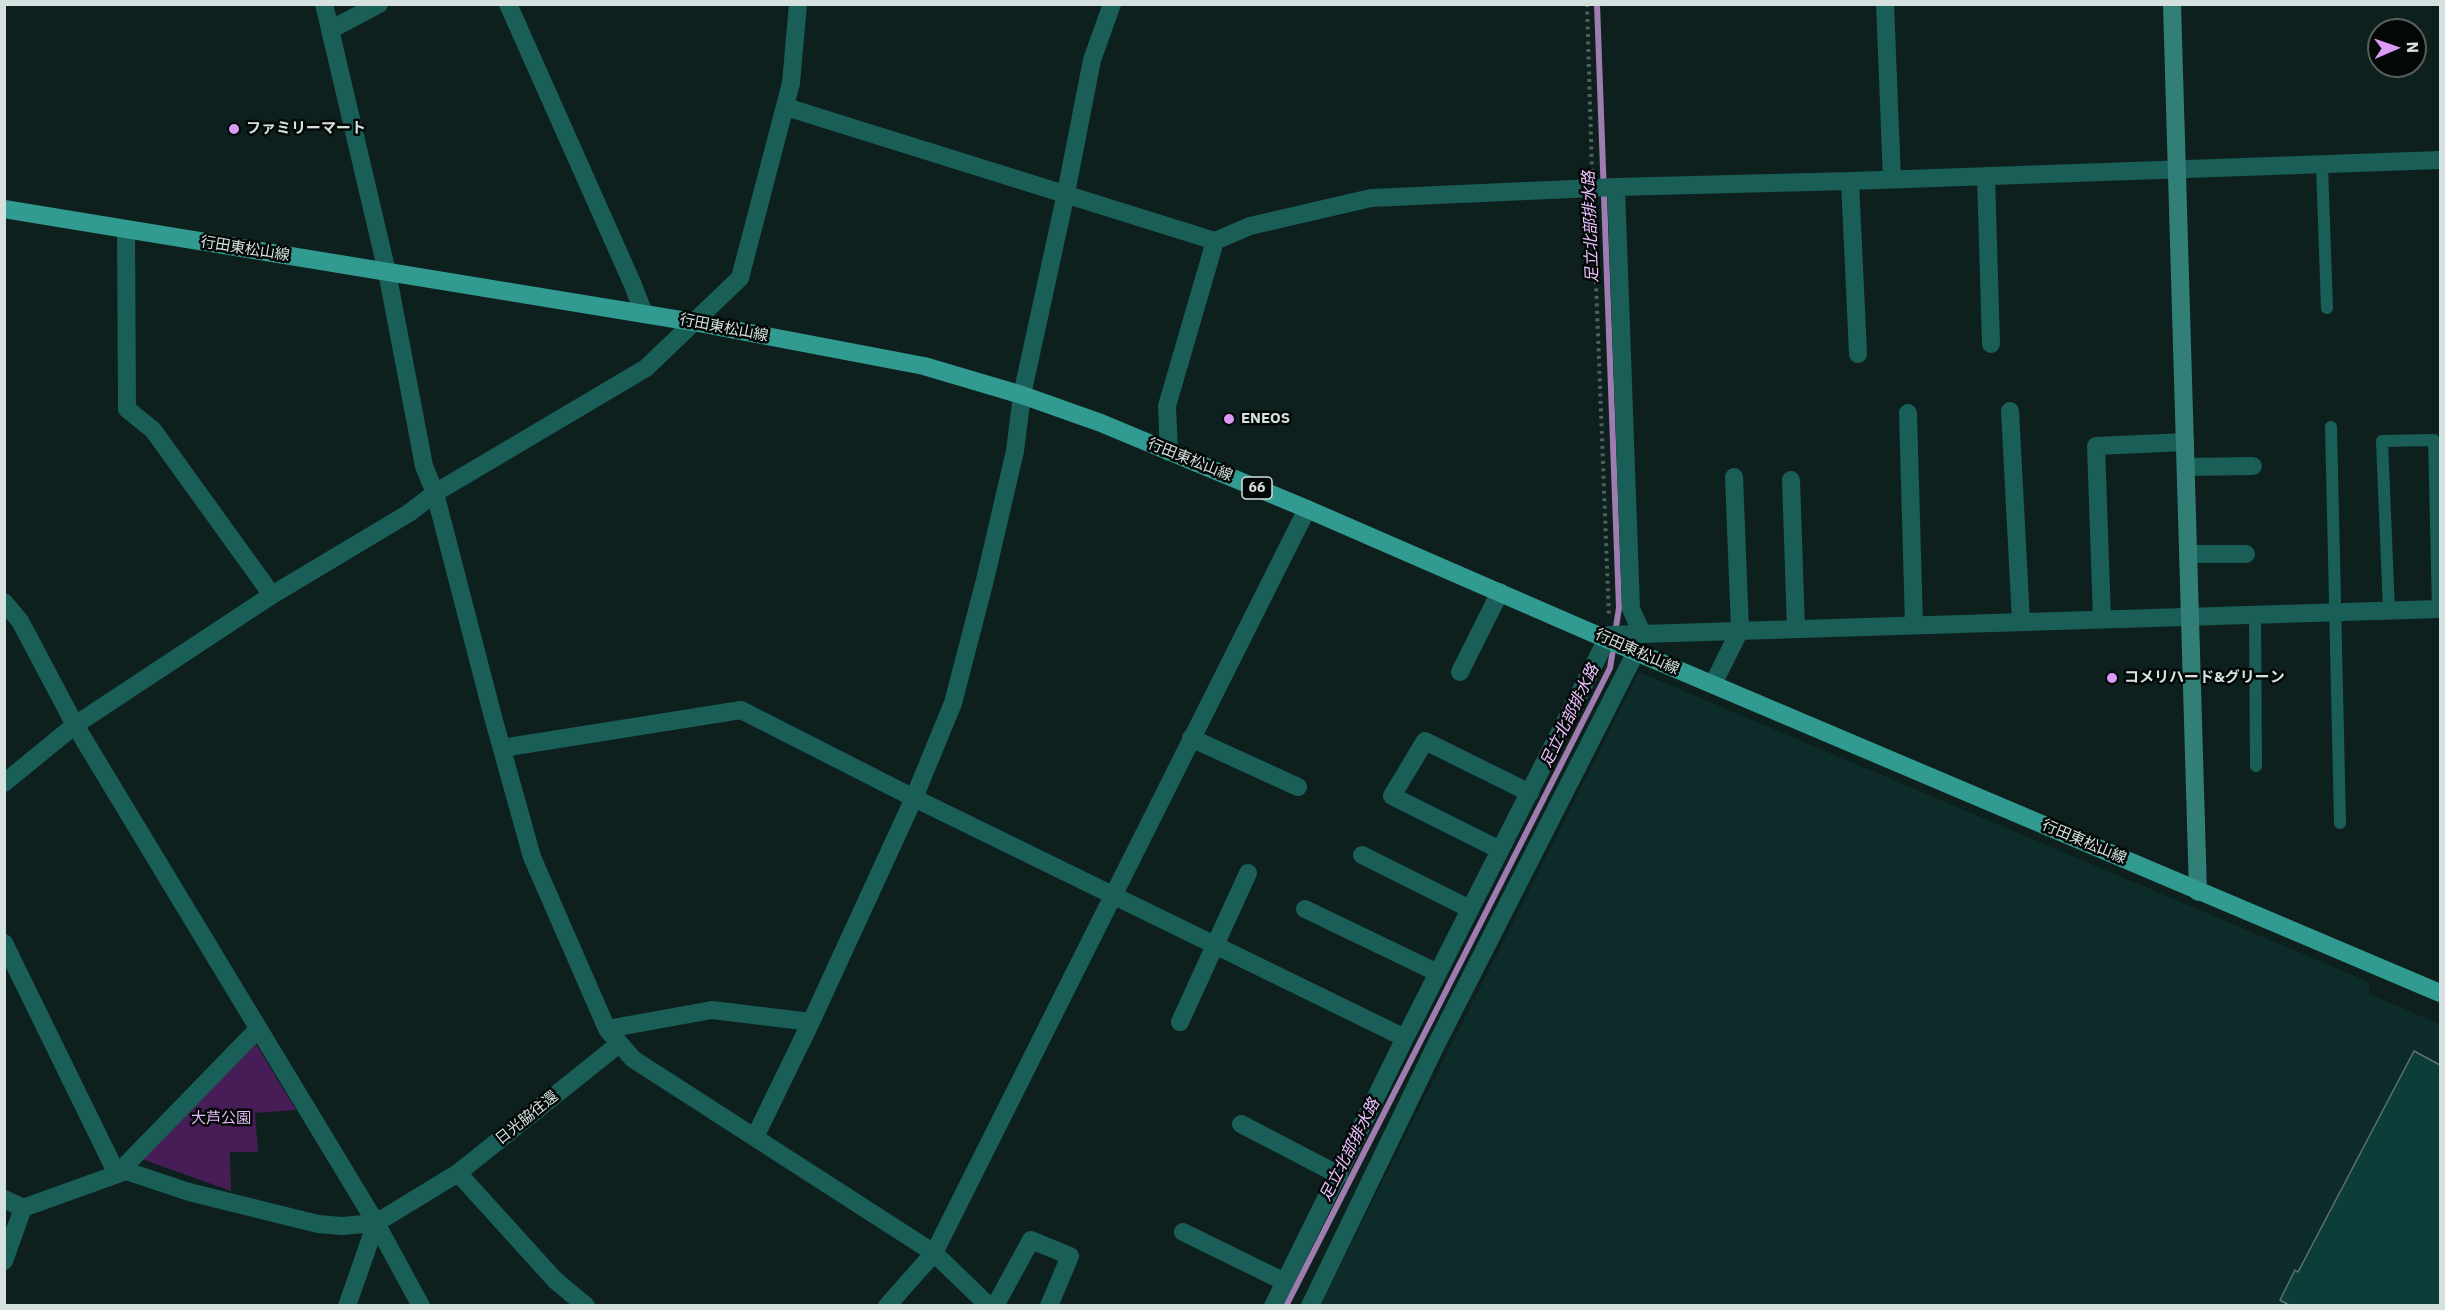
<!DOCTYPE html>
<html>
<head>
<meta charset="utf-8">
<style>
  body { margin:0 }
  #map { position:relative; width:2445px; height:1310px; overflow:hidden; background:#0d201e; font-family:"IBM Plex Sans",sans-serif }
  canvas { display:block }
  .frame { position:absolute; inset:0; border:6px solid #d5e1df; pointer-events:none }
  .north { position:absolute; left:2367px; top:18px; width:60px; height:60px; box-sizing:border-box; background:#030807; border:2px solid #575f5d; border-radius:50%; rotate:88deg; font-size:16px; font-weight:700; line-height:24px; text-align:center; color:#d5e1df }
  .north::after { content:''; display:block; margin:auto; width:21px; height:27px; background:#da9af6; clip-path:polygon(50% 0,100% 100%,50% 72%,0 100%) }
</style>
</head>
<body>
<div id="map">
<canvas width="2445" height="1310"></canvas>
<div class="frame"></div>
<div class="north">N</div>
</div>
<script>
const ctx = document.querySelector('canvas').getContext('2d');
ctx.lineJoin = 'round';
function fill(path, color) { ctx.fillStyle = color; ctx.fill(path, 'evenodd'); }
const poly = rows => new Path2D(rows.map(r => 'M' + r).join(''));
function stroke(path, color, width, dash) { ctx.strokeStyle = color; ctx.lineWidth = width; ctx.lineCap = dash ? 'butt' : 'round'; ctx.setLineDash(dash || []); ctx.stroke(path); }
function drawText(font, color, halo, rows, align = 'center') {
  ctx.font = font + ' "IBM Plex Sans","Noto Sans JP",sans-serif'; ctx.lineWidth = 5; ctx.setLineDash([]); ctx.textBaseline = 'middle'; ctx.strokeStyle = halo; ctx.fillStyle = color; for (const [text, x, y, turn = 0] of rows) {
    ctx.save(); ctx.translate(x, y); ctx.rotate((+turn || 0) * Math.PI / 180); ctx.textAlign = isNaN(turn) ? turn : align; if (halo) ctx.strokeText(text, 0, 0); ctx.fillText(text, 0, 0); ctx.restore();
  }
}
fill(poly([
  [1639,672,2369,982,2369,994,2440,1024,2440,1305,1320,1306]
]), '#0d2b28');
fill(poly([
  [256,1044,296,1110,255,1113,258,1152,230,1152,231,1191,139,1158]
]), '#471d57');
stroke(poly([
  [1597,4,1619,608,1615,633],
  [1286,1306,1610,668,1614,643]
]), '#9e7caf', 6);
const building = poly([
  [2414,1051,2440,1065,2440,1305,2289,1305,2280,1300,2295,1270,2298,1272,2414,1051]
]);
fill(building, '#0d3d39');
stroke(building, '#5d7370', 1.5);
stroke(poly([
  [1587,4,1592,172],
  [1593,206,1609,618]
]), '#4e5f5d', 4, [3, 4.5]);
stroke(poly([
  [2322,166,2327,308],
  [2331,427,2340,823],
  [2389,610,2382,441,2434,440,2438,609],
  [2255,614,2256,766]
]), '#1a5e58', 12);
stroke(poly([
  [324,4,387,272,424,466,435,493,493,717,532,857,607,1029,633,1059,934,1253,989,1306],
  [508,4,633,285,644,314],
  [1885,4,1892,179],
  [330,30,379,4],
  [786,107,1215,241,1250,226,1371,198,1616,187,1850,181,2440,160],
  [1986,176,1991,344],
  [1850,181,1858,354],
  [1616,187,1631,609,1642,633],
  [126,230,127,409,153,430,272,595],
  [2010,411,2021,621],
  [1908,413,1914,625],
  [1169,452,1167,406,1215,241],
  [2186,467,2253,466],
  [1791,480,1796,629],
  [2189,554,2246,554],
  [4,602,20,621,75,725,376,1223,421,1306],
  [2102,619,2096,446,2185,442],
  [1460,672,1500,592],
  [1713,684,1740,630,1734,477],
  [1191,738,1298,787],
  [502,748,741,710,914,798,1405,1038],
  [4,783,75,725,272,595,409,513,435,493,646,368,740,278,791,83,798,4],
  [1500,850,1392,796,1425,741,1530,793],
  [1362,855,1470,909],
  [1305,909,1438,973],
  [4,943,117,1174,258,1029],
  [1180,1022,1248,873],
  [607,1029,712,1010,811,1022],
  [1241,1124,1339,1175],
  [755,1137,811,1022,914,798,953,703,985,580,1015,451,1022,395,1066,193,1092,60,1112,4],
  [458,1173,555,1280,586,1306],
  [4,1199,23,1208,126,1171,189,1192,318,1224,342,1226,376,1223,458,1173,619,1044],
  [1183,1232,1285,1282],
  [4,1261,23,1208],
  [347,1306,376,1223],
  [887,1306,934,1253,1307,509],
  [995,1306,1031,1240,1070,1256,1049,1306],
  [1273,1306,1405,1038,1609,635,2440,609],
  [1310,1306,1436,1045,1636,652]
]), '#1a5e58', 18);
stroke(poly([
  [2172,4,2198,892]
]), '#327f78', 18);
stroke(poly([
  [4,209,693,322,924,366,1022,395,1101,423,1307,509,1636,652,2440,993]
]), '#329b91', 18);
for (const [x, y, r, color] of [
  [234,129,6,"#da9af6"],
  [1229,419,6,"#da9af6"],
  [2112,678,6,"#da9af6"]
]) { const dot = new Path2D(); dot.arc(x, y, r, 0, 2 * Math.PI); ctx.fillStyle = color; ctx.fill(dot); stroke(dot, '#030807', 2); }
for (const [x, y, w] of [
  [1257,488,30]
]) { const box = new Path2D(); box.roundRect(x - w / 2, y - 11, w, 22, 4.5); ctx.fillStyle = '#030807'; ctx.fill(box); stroke(box, '#d5e1df', 1.5); }
drawText('bold 14px', '#d5e1df', null, [
  ["66",1257,488]
]);
drawText('bold 15px', '#d5e1df', '#030807', [
  ["ファミリーマート",246,129],
  ["ENEOS",1241,419],
  ["コメリハード&グリーン",2124,678]
], 'left');
drawText('15px', '#d5e1df', '#030807', [
  ["行田東松山線",245,249,9],
  ["行田東松山線",724,328,11],
  ["行田東松山線",1190,460,22],
  ["行田東松山線",1637,652,24],
  ["行田東松山線",2084,842,23],
  ["日光脇往還",527,1118,-39]
]);
drawText('15px', '#e4baf7', '#030807', [
  ["大芦公園",221,1119]
]);
drawText('italic 16px', '#ecc2ff', '#030807', [
  ["足立北部排水路",1591,227,-92],
  ["足立北部排水路",1570,716,-64],
  ["足立北部排水路",1350,1150,-63]
]);
</script>
</body>
</html>
